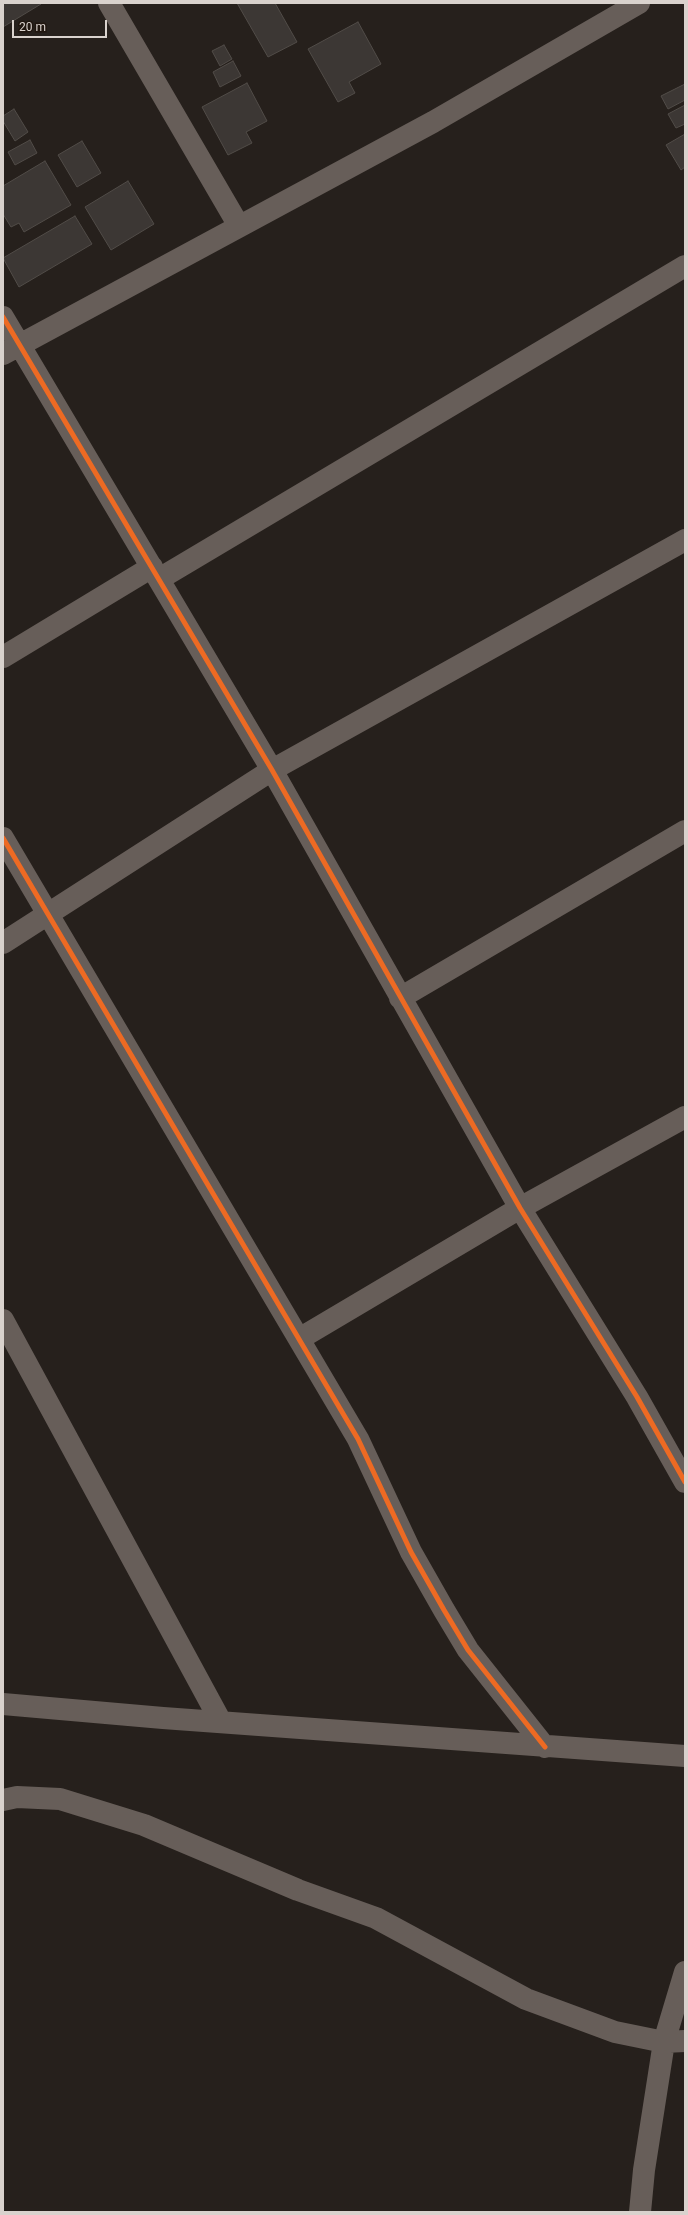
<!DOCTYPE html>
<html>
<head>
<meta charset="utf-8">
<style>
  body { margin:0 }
  #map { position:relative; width:688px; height:2215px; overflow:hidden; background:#26201c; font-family:Roboto,sans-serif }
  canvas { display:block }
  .frame { position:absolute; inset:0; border:4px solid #d9d2cd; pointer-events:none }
  .scale { position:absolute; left:12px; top:20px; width:95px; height:18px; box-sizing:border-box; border:2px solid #d9d2cd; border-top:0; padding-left:5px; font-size:12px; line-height:14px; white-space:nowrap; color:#d9d2cd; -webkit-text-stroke:3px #20160f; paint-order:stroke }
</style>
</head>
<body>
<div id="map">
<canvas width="688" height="2215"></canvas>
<div class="frame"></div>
<div class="scale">20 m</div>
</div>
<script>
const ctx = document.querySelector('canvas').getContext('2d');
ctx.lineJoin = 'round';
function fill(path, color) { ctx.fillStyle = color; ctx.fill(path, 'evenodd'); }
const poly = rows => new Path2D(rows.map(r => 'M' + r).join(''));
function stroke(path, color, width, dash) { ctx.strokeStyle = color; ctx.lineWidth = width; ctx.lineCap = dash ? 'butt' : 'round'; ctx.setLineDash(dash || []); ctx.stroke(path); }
const building = poly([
  [3,3,40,3,41,4,3,27,3,3],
  [237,3,275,3,297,42,268,57,237,3],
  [358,22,381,64,349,82,355,93,338,102,308,49,358,22],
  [224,45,232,59,220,66,212,51,224,45],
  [233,61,241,76,220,87,213,72,233,61],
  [247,83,267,121,246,132,252,143,228,155,202,107,247,83],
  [685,84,685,100,668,109,661,96,685,84],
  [685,105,685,124,676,128,668,114,685,105],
  [14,109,28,132,15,141,3,121,3,116,14,109],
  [685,134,685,167,681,170,666,145,685,134],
  [30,140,37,153,15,165,8,152,30,140],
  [82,141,101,173,77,187,58,155,82,141],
  [45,161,71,205,24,232,19,223,11,227,3,214,3,186,45,161],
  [128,181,154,224,111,250,85,207,128,181],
  [75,216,92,244,19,287,3,258,75,216]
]);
fill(building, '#3c3734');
stroke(building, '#514c48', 1);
stroke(poly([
  [109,3,239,226],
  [3,317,272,770,520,1208,637,1397,685,1482],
  [3,354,433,122,639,3],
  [159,579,685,266],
  [3,657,152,567],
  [3,838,358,1439,411,1552,444,1610,468,1650,545,1747],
  [3,943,272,770,685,540],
  [400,998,685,831],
  [3,1320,221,1722],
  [299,1339,520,1208,685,1117],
  [3,1704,163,1718,685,1756],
  [3,1800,17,1797,60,1799,144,1825,298,1890,376,1918,526,1999,615,2032,664,2042,685,2041],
  [640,2212,644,2170,664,2042,685,1972]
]), '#675e59', 22);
stroke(poly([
  [3,317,272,770,520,1208,637,1397,685,1482],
  [3,838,358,1439,411,1552,444,1610,468,1650,545,1747]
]), '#ed6a23', 5);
</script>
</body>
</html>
